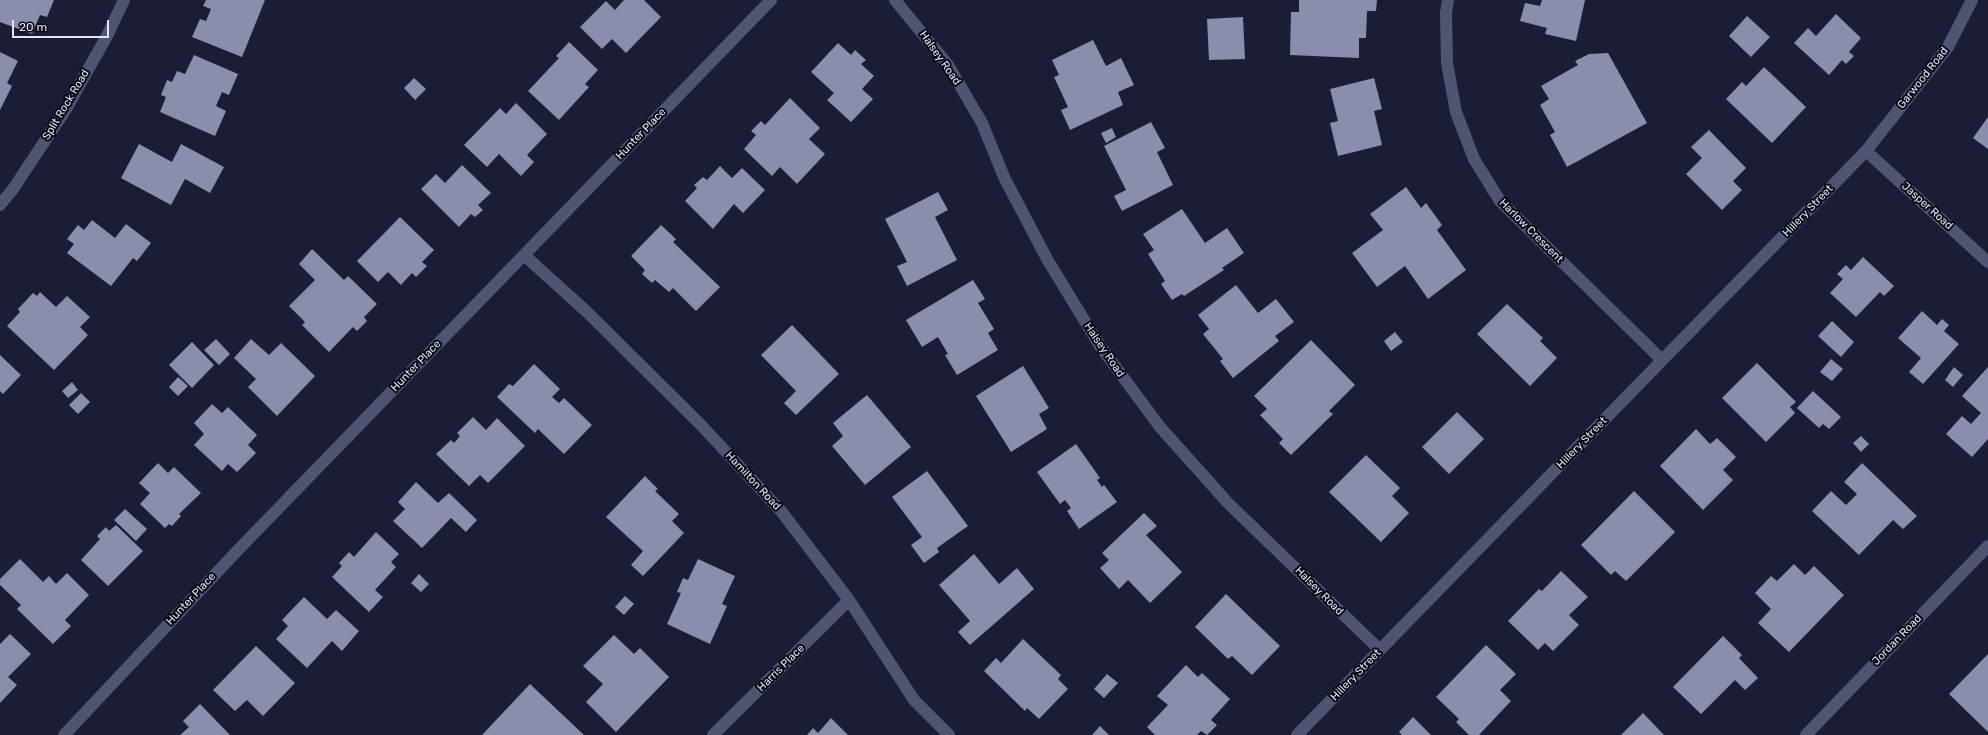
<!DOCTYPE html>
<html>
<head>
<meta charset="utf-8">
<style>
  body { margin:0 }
  #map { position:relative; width:1988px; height:735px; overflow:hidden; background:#1b1d36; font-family:Rubik,sans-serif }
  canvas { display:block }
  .scale { position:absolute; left:12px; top:20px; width:97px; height:18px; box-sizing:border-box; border:2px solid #e1e4f5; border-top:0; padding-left:5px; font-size:12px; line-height:14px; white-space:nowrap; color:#e1e4f5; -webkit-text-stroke:3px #080913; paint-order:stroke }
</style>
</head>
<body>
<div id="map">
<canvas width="1988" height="735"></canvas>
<div class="scale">20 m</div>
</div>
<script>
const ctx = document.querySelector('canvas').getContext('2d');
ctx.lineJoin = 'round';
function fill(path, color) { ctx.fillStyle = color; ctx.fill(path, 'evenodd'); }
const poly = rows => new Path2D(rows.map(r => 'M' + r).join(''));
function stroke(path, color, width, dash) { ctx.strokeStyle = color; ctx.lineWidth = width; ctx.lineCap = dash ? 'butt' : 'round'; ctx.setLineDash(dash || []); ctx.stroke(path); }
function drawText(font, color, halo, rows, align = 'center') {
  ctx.font = font + ' Rubik,sans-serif'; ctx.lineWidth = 4; ctx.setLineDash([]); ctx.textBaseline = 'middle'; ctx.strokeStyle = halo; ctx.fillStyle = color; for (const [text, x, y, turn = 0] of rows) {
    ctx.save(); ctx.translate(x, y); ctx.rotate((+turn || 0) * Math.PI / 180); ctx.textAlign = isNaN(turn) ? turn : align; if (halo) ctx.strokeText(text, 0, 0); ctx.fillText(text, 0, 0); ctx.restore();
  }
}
fill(poly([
  [0,0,54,0,47,17,40,15,32,34,0,22],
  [206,0,265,0,242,57,192,37,200,19,206,21,211,9,203,6],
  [624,0,644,0,661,17,626,53,612,39,602,49,580,27,606,1,615,10],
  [1299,0,1377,0,1376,11,1367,11,1366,38,1359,38,1359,58,1290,55,1291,12,1299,12],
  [1542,0,1585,0,1576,41,1545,34,1547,28,1520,21,1525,3,1540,6],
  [1836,14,1861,38,1849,52,1854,56,1846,64,1842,60,1829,75,1794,43,1808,28,1816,36],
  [1747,16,1770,37,1751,57,1729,36],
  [1243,17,1245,59,1209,60,1207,19],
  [1093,40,1106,66,1121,58,1134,85,1118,92,1123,105,1070,130,1061,110,1068,107,1054,77,1059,75,1052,60],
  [569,42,598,70,585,84,589,87,559,120,528,91,559,58,556,56],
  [838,43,851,55,855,50,866,60,861,64,874,76,862,89,873,99,851,122,827,100,834,93,811,72],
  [0,52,18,61,7,83,12,86,0,110],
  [1608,53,1647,123,1567,167,1550,135,1555,132,1540,105,1549,99,1541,86,1578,65,1575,61,1589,54],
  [194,55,238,74,229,95,222,92,216,106,226,111,215,136,160,112,166,97,161,95,167,80,172,82,177,71,185,74],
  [1764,67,1806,107,1772,143,1726,99,1742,82,1746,86],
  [414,78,426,89,415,100,404,88],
  [1374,78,1382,109,1374,111,1382,145,1338,156,1330,123,1338,121,1330,89],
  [790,98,820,128,809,139,825,154,797,184,780,167,772,176,744,149,756,135,751,131,761,121,765,125],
  [516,103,547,134,527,155,534,162,521,176,499,154,487,167,464,145,500,108,506,114],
  [1988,117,1988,149,1973,138],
  [1151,122,1165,148,1157,152,1173,185,1122,211,1114,196,1126,190,1104,146],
  [1112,128,1116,137,1106,143,1101,133],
  [1709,130,1746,168,1733,181,1742,190,1722,210,1686,174,1702,158,1691,147],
  [139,144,172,162,181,144,224,167,210,193,185,179,171,205,121,178],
  [462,165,491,193,478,205,483,210,475,217,471,214,459,227,421,189,436,174,445,183],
  [720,166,732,178,742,168,765,190,743,213,734,204,713,229,685,201,697,188,694,185,703,177,707,180],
  [1406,187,1421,208,1426,203,1442,225,1437,230,1466,270,1428,299,1405,266,1377,287,1352,253,1383,230,1370,214],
  [938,192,948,210,935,217,957,260,907,286,897,266,907,262,885,219],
  [1182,209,1205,243,1227,228,1244,253,1222,268,1224,270,1184,296,1182,294,1172,300,1161,284,1165,281,1148,254,1154,250,1143,234],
  [400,217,434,250,422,262,427,266,416,277,412,273,401,285,388,272,378,282,357,261],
  [92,220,115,238,126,224,151,243,137,261,133,258,111,286,67,253,74,244,67,239,78,225,84,230],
  [661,225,676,239,673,242,720,287,696,311,673,288,669,292,655,280,652,283,642,274,645,270,631,256],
  [312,249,344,280,348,276,377,304,364,317,367,321,357,331,353,327,329,352,302,325,305,322,289,306,315,280,299,264],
  [1863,257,1894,286,1884,296,1880,292,1856,317,1830,293,1843,279,1837,274,1846,265,1851,270],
  [973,280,985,299,978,303,994,329,988,333,998,350,957,375,945,355,948,354,938,337,922,347,906,320],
  [1236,285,1258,313,1276,299,1294,322,1275,336,1279,341,1233,378,1220,361,1223,359,1203,334,1209,329,1198,315],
  [40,292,56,307,67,296,90,317,80,327,88,335,54,370,7,326,20,312,18,309,33,293,37,296],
  [1507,304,1543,338,1540,341,1557,358,1530,386,1477,334],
  [1922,311,1937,325,1942,319,1949,325,1944,331,1959,344,1923,384,1909,372,1921,358,1898,338],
  [1832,321,1854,342,1841,357,1818,336],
  [792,325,839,374,796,415,784,403,796,391,761,355],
  [1395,332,1403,342,1391,351,1384,341],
  [216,339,230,354,219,365,204,350],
  [251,339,269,355,281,343,315,376,277,416,248,387,256,379,234,358],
  [1311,340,1355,385,1329,411,1333,414,1291,455,1279,443,1283,439,1260,415,1267,409,1254,396],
  [192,342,214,365,192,388,169,365],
  [0,355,21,375,3,394,0,391],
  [1831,359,1843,369,1832,381,1820,372],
  [1757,363,1796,402,1790,407,1795,413,1766,442,1722,398],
  [534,364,560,389,552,397,559,403,564,398,592,425,564,454,538,429,535,433,497,397,509,384,513,386],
  [1023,366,1049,408,1039,414,1047,429,1011,452,976,396],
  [1954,367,1963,375,1953,387,1945,380],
  [1988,367,1988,439,1972,457,1946,434,1962,416,1971,424,1981,413,1962,396],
  [178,377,188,386,178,396,169,387],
  [72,382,78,390,68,398,62,391],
  [1813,391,1841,417,1829,429,1823,424,1819,428,1797,408],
  [81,393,90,402,78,414,69,405],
  [867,395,911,447,865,485,832,446,843,436,833,423],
  [212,404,222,413,228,407,257,435,248,445,256,453,237,472,228,464,222,471,194,445,204,434,194,423],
  [1457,412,1484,439,1449,474,1422,447],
  [473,417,486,430,497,418,525,446,488,483,480,475,469,486,436,454,451,440,454,443,460,436,457,433],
  [1696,429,1710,444,1717,438,1736,457,1723,470,1733,480,1703,510,1660,466],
  [1861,436,1869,444,1861,452,1853,443],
  [1076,444,1100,478,1097,480,1102,487,1104,485,1117,502,1079,529,1067,511,1071,508,1065,500,1060,504,1037,472],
  [1366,455,1400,488,1392,496,1409,513,1381,542,1329,492],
  [158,463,168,473,174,467,201,493,179,514,181,516,172,526,169,524,165,528,140,504,150,493,139,483],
  [1862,463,1917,516,1903,529,1893,520,1859,555,1812,511,1831,491,1846,505,1857,494,1844,482],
  [927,471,968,526,937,548,939,552,924,563,911,545,922,537,892,497],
  [645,476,658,489,655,491,679,514,672,521,684,533,643,576,631,565,643,551,606,517],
  [416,482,438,503,449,493,477,520,466,532,451,518,422,548,393,521,405,509,398,502],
  [1634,491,1675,532,1626,581,1615,571,1611,575,1581,545],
  [125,509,147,529,136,541,114,520],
  [1144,513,1157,526,1146,535,1182,572,1150,603,1128,580,1119,589,1100,568,1109,560,1102,553],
  [116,525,143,551,108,586,81,560,100,539,97,536,106,527,109,531],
  [376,532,399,554,391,562,396,567,375,590,383,597,369,612,332,577,342,566,339,563,349,552,354,557],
  [974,554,999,584,1017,568,1034,589,970,645,958,632,970,621,939,585],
  [20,559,43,582,49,576,56,584,67,573,89,595,65,620,71,626,53,644,17,609,21,605,0,585,0,579],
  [698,559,735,576,722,604,727,606,710,644,667,624,681,593,677,592,683,578,688,580],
  [1794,564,1805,575,1814,566,1844,595,1789,652,1758,623,1771,609,1755,593,1771,576,1777,581],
  [1561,571,1588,597,1569,615,1579,625,1553,651,1545,643,1538,650,1508,621,1539,589,1542,591],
  [419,574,429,584,421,592,411,583],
  [1226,594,1280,646,1252,675,1232,656,1228,659,1195,627],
  [625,596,634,604,624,615,615,607],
  [304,597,327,619,336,610,359,631,342,651,332,641,307,668,276,639,288,626,282,620],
  [10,634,31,654,8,677,17,685,0,703,0,644],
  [614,635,634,654,640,648,669,677,616,732,586,702,603,684,583,666],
  [1723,636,1742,655,1739,658,1758,678,1745,690,1735,680,1701,714,1673,687],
  [1023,639,1061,675,1058,679,1068,689,1039,719,1027,708,1025,711,984,671,996,658,1001,663],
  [1486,645,1516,674,1500,690,1511,701,1479,735,1469,735,1456,722,1459,719,1436,697],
  [256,646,295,683,263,716,247,700,235,711,213,690],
  [1988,654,1988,732,1949,694],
  [1186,665,1198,677,1202,673,1230,699,1211,720,1217,725,1207,735,1201,731,1197,735,1155,735,1147,727,1168,705,1157,696],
  [1107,674,1118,683,1104,698,1094,689],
  [530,684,584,735,482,735],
  [200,704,230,735,180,735,189,727,183,721],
  [1643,713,1664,735,1621,735],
  [1413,717,1431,735,1402,735,1399,732],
  [831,718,848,735,807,735,813,728,818,733],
  [1100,726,1109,735,1092,735]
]), '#898ead');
stroke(poly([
  [895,0,948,65,982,123,1004,177,1047,259,1100,346,1160,427,1228,503,1380,650],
  [1448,0,1446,13,1447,63,1456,112,1474,159,1500,201,1662,360],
  [1866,151,1988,262],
  [0,205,13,189,66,109,108,34,124,0],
  [524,255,587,312,701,425,781,511,849,600,914,700,949,735],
  [64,735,238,550,771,0],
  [713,735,849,600],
  [1297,735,1866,151,1948,47,1972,0],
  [1806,735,1988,546]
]), '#505473', 12);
drawText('11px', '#e1e4f5', '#080913', [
  ["Halsey Road",940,58,55],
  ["Garwood Road",1923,78,-52],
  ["Split Rock Road",66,105,-59],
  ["Hunter Place",641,134,-46],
  ["Jasper Road",1927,206,42],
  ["Hillery Street",1808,211,-46],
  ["Harlow Crescent",1531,231,45],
  ["Halsey Road",1104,350,56],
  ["Hunter Place",416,366,-46],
  ["Hillery Street",1582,443,-46],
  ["Hamilton Road",753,481,47],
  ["Halsey Road",1319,591,45],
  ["Hunter Place",191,599,-47],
  ["Jordan Road",1897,640,-46],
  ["Harris Place",781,668,-45],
  ["Hillery Street",1356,675,-46]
]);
</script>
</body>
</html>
